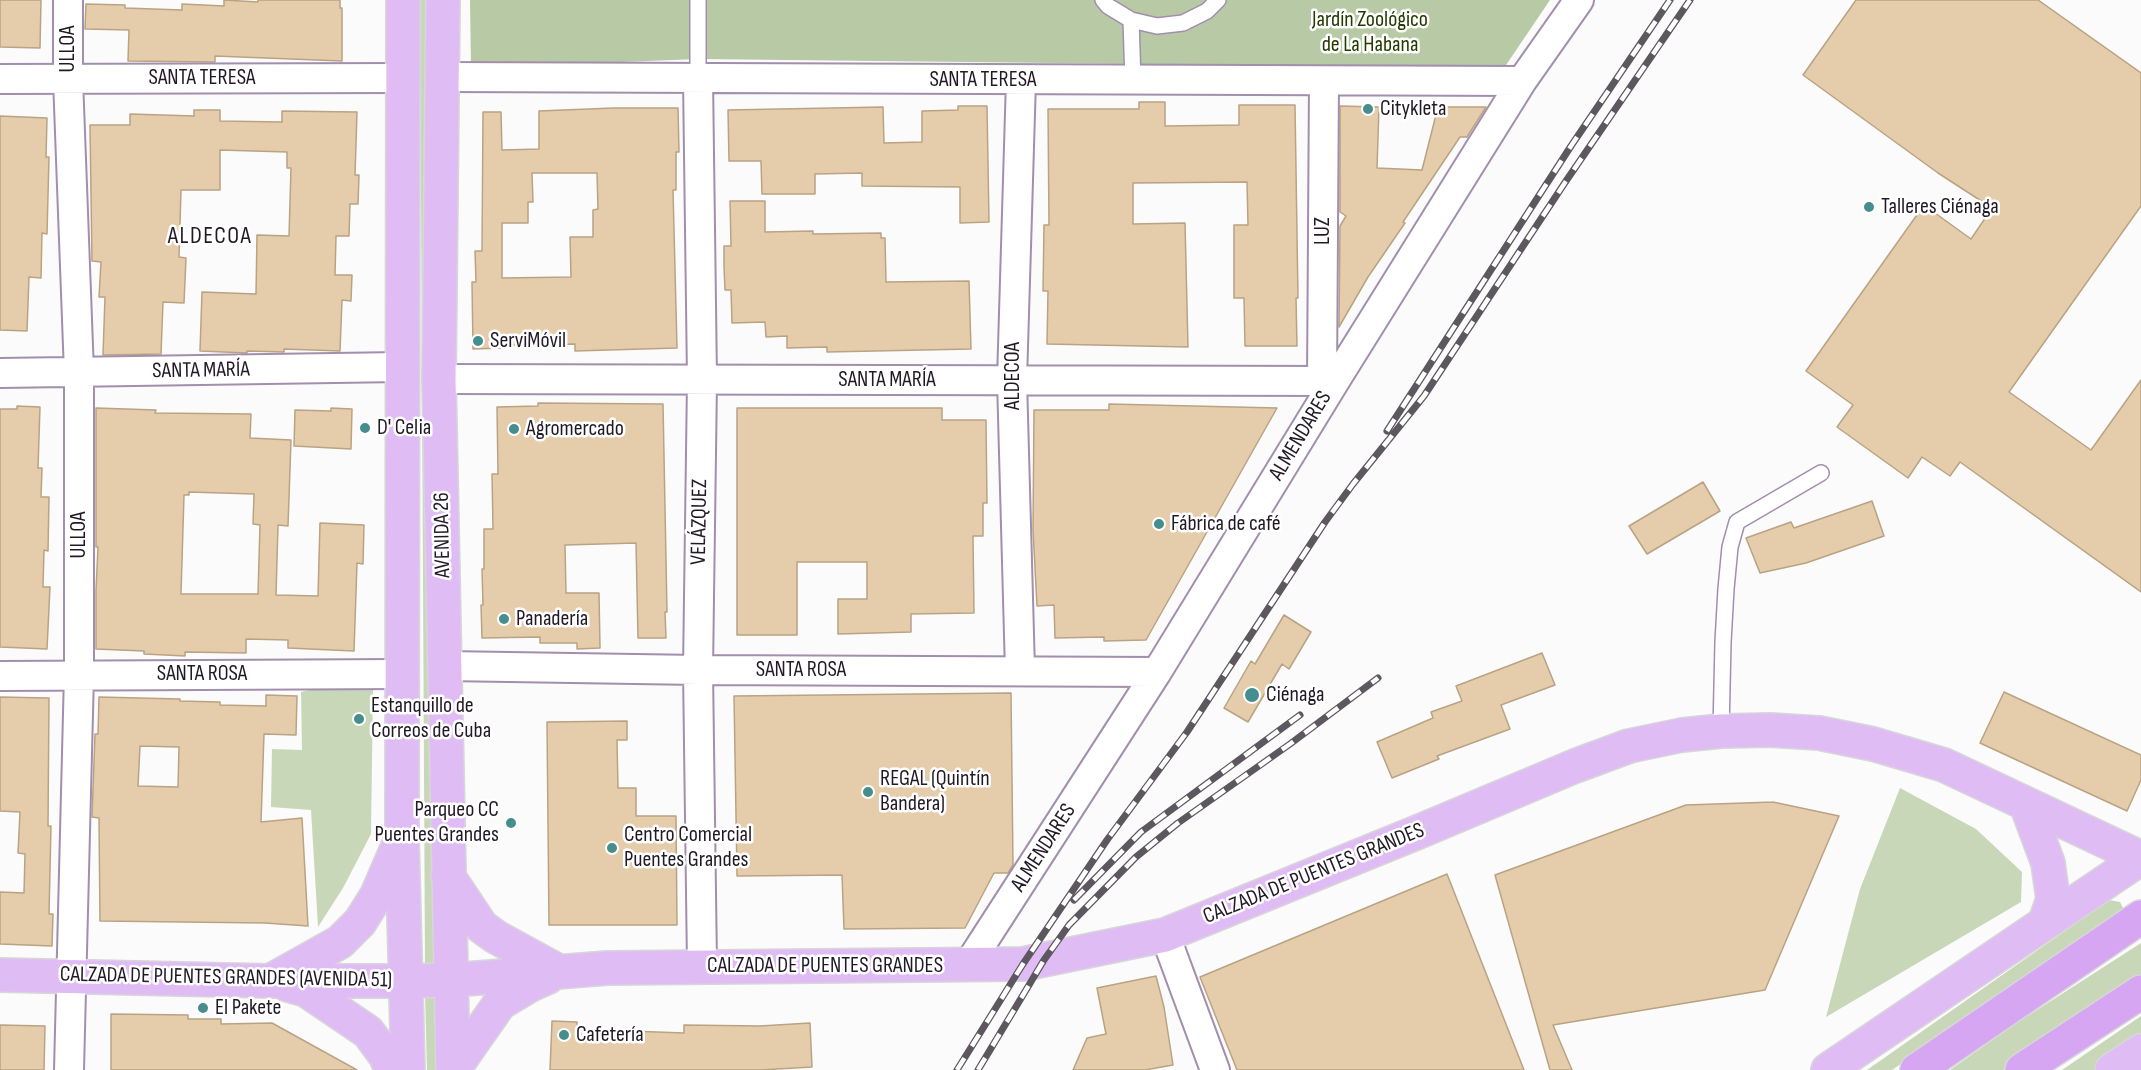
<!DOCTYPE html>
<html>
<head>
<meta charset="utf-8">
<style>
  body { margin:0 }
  canvas { display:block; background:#fbfbfb }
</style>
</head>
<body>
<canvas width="2141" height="1070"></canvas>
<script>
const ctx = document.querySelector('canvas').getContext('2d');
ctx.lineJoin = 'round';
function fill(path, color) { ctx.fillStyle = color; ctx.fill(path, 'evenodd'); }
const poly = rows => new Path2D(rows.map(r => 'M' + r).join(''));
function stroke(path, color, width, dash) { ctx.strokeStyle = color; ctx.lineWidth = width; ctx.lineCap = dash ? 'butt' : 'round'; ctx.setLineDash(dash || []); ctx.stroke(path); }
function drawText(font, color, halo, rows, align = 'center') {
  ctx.font = font + ' "Sofia Sans Condensed",sans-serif'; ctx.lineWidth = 5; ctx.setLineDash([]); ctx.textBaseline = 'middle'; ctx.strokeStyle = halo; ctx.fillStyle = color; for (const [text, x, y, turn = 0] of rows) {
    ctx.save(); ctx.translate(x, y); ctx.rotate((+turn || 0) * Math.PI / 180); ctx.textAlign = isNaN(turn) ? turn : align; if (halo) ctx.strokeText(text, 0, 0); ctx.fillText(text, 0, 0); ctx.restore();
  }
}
fill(poly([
  [420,0,429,0,434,967,425,967],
  [323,687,373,690,371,834,343,888,318,927,311,810,271,807,272,749,302,750,301,692],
  [1900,788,1976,829,2022,872,2021,902,1826,1017,1860,889],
  [2109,900,2120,902,2123,908,2122,913,1892,1070,1867,1070],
  [2141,943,2141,979,2003,1070,1950,1070,2012,1026],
  [425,994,435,994,437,1070,427,1070],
  [2141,1016,2141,1038,2094,1070,2062,1070]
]), '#c9d7b9');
fill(poly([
  [470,0,1550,0,1504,68,698,59,471,68]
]), '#b8c9a5');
const building = poly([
  [0,0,41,0,40,48,0,47,0,0],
  [224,0,258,2,258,0,340,0,340,8,342,8,342,61,215,56,215,62,128,61,129,30,85,29,86,4,125,5,125,8,182,10,182,4,224,6,224,0],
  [1856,0,2038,0,2141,73,2141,206,2009,392,2091,450,2141,380,2141,592,1960,462,1950,476,1922,457,1908,478,1837,427,1853,405,1806,371,1924,205,1971,239,1992,208,1938,173,1803,75,1856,0],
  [1139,102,1165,102,1165,126,1239,125,1239,105,1295,105,1298,298,1296,298,1297,346,1245,346,1244,298,1234,298,1234,225,1248,225,1247,182,1133,183,1133,224,1185,223,1188,347,1047,344,1048,291,1043,291,1044,225,1049,225,1048,109,1139,109,1139,102],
  [958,106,987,106,989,222,960,223,960,187,862,186,862,173,815,174,815,194,762,194,761,161,729,161,728,110,883,107,884,143,922,142,922,111,958,110,958,106],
  [1340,106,1379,107,1377,168,1422,170,1438,107,1486,107,1467,137,1460,137,1403,222,1405,223,1368,277,1339,327,1340,226,1346,216,1340,212,1340,106],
  [613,108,678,108,679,152,676,152,676,190,673,190,677,348,575,351,575,344,504,345,504,348,473,349,472,282,476,282,475,251,482,251,483,112,501,112,502,150,539,149,539,111,613,108],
  [532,173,597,173,598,209,593,210,593,237,570,237,571,277,502,278,502,223,528,223,528,202,533,202,532,173],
  [194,110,220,110,220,121,282,122,282,111,357,112,355,175,359,175,358,204,350,204,349,236,336,236,335,275,352,275,351,301,342,300,340,351,284,349,284,352,247,351,247,353,200,351,202,292,256,294,257,235,289,236,291,168,287,168,287,152,220,150,220,190,181,190,179,257,186,258,184,303,163,302,161,354,103,355,105,297,99,297,101,262,92,261,90,125,130,125,130,114,194,116,194,110],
  [0,116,47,118,46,157,49,157,47,234,42,233,41,278,29,277,27,331,0,330,0,116],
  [730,201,765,201,765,232,813,231,813,234,881,233,881,238,885,238,886,282,969,281,971,349,827,352,827,347,787,348,787,336,766,337,765,322,732,323,731,290,725,290,724,267,724,246,731,246,730,201],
  [538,403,663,404,667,612,665,612,666,638,638,638,636,543,565,545,566,593,599,593,600,648,577,649,577,643,540,643,540,637,482,638,481,605,483,605,482,569,484,569,484,529,493,529,492,474,498,474,497,407,538,406,538,403],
  [1109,404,1277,408,1146,640,1104,641,1104,637,1055,638,1054,605,1037,606,1033,530,1034,410,1109,410,1109,404],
  [17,406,40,407,38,468,42,468,41,497,49,497,48,551,44,550,43,587,50,587,47,649,0,647,0,409,17,409,17,406],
  [96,408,156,410,155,413,251,414,250,438,291,440,288,526,278,525,276,595,318,596,320,523,364,525,363,564,357,563,354,651,288,648,288,640,246,639,246,653,185,652,185,656,144,654,144,651,96,649,96,590,98,547,96,547,96,408],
  [189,492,254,494,253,524,260,525,258,594,181,594,184,495,189,495,189,492],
  [331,408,352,409,351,449,294,446,295,410,331,411,331,408],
  [737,408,942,408,942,420,986,420,987,503,983,503,983,536,973,536,974,613,911,614,911,632,838,634,838,599,867,599,867,562,797,562,797,635,737,635,737,408],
  [1703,482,1720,511,1647,554,1629,526,1703,482],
  [1872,501,1884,536,1806,563,1760,573,1746,538,1791,522,1794,528,1872,501],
  [1284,615,1311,632,1289,669,1282,664,1248,722,1224,708,1251,661,1255,664,1284,615],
  [1542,653,1555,685,1501,705,1510,729,1437,756,1439,759,1392,778,1377,742,1433,718,1431,712,1462,701,1456,686,1542,653],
  [2004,692,2141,755,2141,780,2127,811,1980,743,2004,692],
  [1011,693,1013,865,1008,873,994,873,965,928,844,929,842,875,737,876,734,696,1011,693],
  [266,695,297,696,296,735,264,734,261,822,302,818,308,926,265,923,100,921,99,818,92,817,95,734,98,734,99,697,180,699,180,701,220,702,220,705,266,706,266,695],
  [140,746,179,747,178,787,138,786,140,746],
  [0,697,49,698,48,826,51,826,49,914,53,914,52,946,0,944,0,892,24,893,25,854,18,853,20,812,0,811,0,697],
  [627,721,627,740,617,740,618,788,636,788,636,816,676,816,677,925,549,925,547,722,627,721],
  [1773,802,1839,816,1765,990,1553,1025,1572,1070,1550,1070,1495,875,1686,805,1773,802],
  [1447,874,1524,1070,1237,1070,1200,977,1447,874],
  [1156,976,1164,1007,1173,1065,1145,1070,1073,1070,1087,1038,1106,1034,1097,988,1156,976],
  [111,1014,188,1015,188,1019,221,1019,221,1024,272,1023,357,1070,111,1070,111,1014],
  [552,1021,577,1022,577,1029,684,1033,684,1025,760,1026,810,1023,812,1067,760,1070,550,1070,552,1021],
  [0,1025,45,1026,44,1070,0,1070,0,1025]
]);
fill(building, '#e5cdab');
stroke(building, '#b9a384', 1.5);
const service = poly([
  [698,0,698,78],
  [1103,0,1108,6,1131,20,1157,26,1183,23,1207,11,1218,0],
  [1131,20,1133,81],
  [1721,731,1723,642,1726,589,1730,547,1737,522,1821,473]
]);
const minor = poly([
  [68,0,68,79,79,373,79,674,69,1070],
  [443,77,1522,81],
  [698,78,702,380,698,670,702,966],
  [0,79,404,78],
  [0,373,401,367],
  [439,379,1335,381],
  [1322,381,1324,81],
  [446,666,698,670,1157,672],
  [1020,671,1012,380,1021,80],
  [0,676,403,674],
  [1165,935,1215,1070],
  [968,965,1157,672,1335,381,1522,81,1579,0]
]);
const primary = poly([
  [403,0,402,837,408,1070],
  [443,0,439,379,453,1070],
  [2026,804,2048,863,2053,899,2045,923],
  [448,876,482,927,496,937,560,972],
  [0,975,272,981,407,981,452,980,608,968,1023,964,1165,935,1418,832,1575,766,1629,746,1682,735,1721,731,1770,730,1819,733,1873,744,1944,765,2141,858],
  [274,979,340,942,360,922,377,895,399,844],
  [288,985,306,990,368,1032,385,1055,392,1070],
  [453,1070,500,1003,530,985,548,977],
  [1828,1070,2141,858],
  [2112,1070,2141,1051]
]);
const trunk = poly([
  [1917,1070,2141,917],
  [2022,1070,2141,992]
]);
stroke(service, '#a28ead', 18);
stroke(minor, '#a28ead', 32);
stroke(primary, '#d7d6d8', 36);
stroke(trunk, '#d7d6d8', 36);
stroke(service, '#fff', 15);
stroke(minor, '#fff', 28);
stroke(primary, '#e0bcf5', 33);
stroke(trunk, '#d6a6f2', 33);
const rail = poly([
  [1387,431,1571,146,1670,0],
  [1074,900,1141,832,1300,715],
  [957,1070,1023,964,1107,840,1187,732,1325,522,1353,484,1424,396,1566,181,1690,0],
  [978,1070,1044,960,1069,925,1136,857,1178,823,1290,744,1378,678]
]);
stroke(rail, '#5d5760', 7);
stroke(rail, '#fff', 4.5, [14]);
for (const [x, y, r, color] of [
  [1368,109,6,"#468e8d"],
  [1869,207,6,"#468e8d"],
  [478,341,6,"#468e8d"],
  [365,428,6,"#468e8d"],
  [514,429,6,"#468e8d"],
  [1159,524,6,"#468e8d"],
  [504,619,6,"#468e8d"],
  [1252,695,8,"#468e8d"],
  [359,719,6,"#468e8d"],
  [868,792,6,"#468e8d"],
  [511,823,6,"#468e8d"],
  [612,848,6,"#468e8d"],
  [203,1008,6,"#468e8d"],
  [564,1035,6,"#468e8d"]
]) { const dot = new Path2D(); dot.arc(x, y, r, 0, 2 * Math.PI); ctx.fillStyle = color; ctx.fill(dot); stroke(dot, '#fff', 2); }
drawText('22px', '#253a01', '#fff', [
  ["Jardín Zoológico",1370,20],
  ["de La Habana",1370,45]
]);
drawText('22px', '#211925', '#fff', [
  ["ULLOA",68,49,-90],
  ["SANTA TERESA",202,78],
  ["SANTA TERESA",983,80],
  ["LUZ",1323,231,-90],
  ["SANTA MARÍA",201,371,-1],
  ["ALDECOA",1013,376,-90],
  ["SANTA MARÍA",887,380],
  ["ALMENDARES",1301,436,-59],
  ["VELÁZQUEZ",700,522,-89],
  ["ULLOA",79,535,-90],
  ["AVENIDA 26",443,535,-91],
  ["SANTA ROSA",801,670],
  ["SANTA ROSA",202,674],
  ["ALMENDARES",1044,848,-57],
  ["CALZADA DE PUENTES GRANDES",1314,874,-22],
  ["CALZADA DE PUENTES GRANDES",825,966],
  ["CALZADA DE PUENTES GRANDES (AVENIDA 51)",226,978,1]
]);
drawText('22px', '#211925', '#fff', [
  ["Citykleta",1380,109],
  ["Talleres Ciénaga",1881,207],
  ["ServiMóvil",490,341],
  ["D' Celia",377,428],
  ["Agromercado",526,429],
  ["Fábrica de café",1171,524],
  ["Panadería",516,619],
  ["Ciénaga",1266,695],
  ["Estanquillo de",371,706],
  ["Correos de Cuba",371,731],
  ["REGAL (Quintín",880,779],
  ["Bandera)",880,804],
  ["Parqueo CC",499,810,"right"],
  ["Puentes Grandes",499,835,"right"],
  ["Centro Comercial",624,835],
  ["Puentes Grandes",624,860],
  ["El Pakete",215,1008],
  ["Cafetería",576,1035]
], 'left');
ctx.letterSpacing = '1.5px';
drawText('24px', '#211925', '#fff', [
  ["ALDECOA",210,237]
]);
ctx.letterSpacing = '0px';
</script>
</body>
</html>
